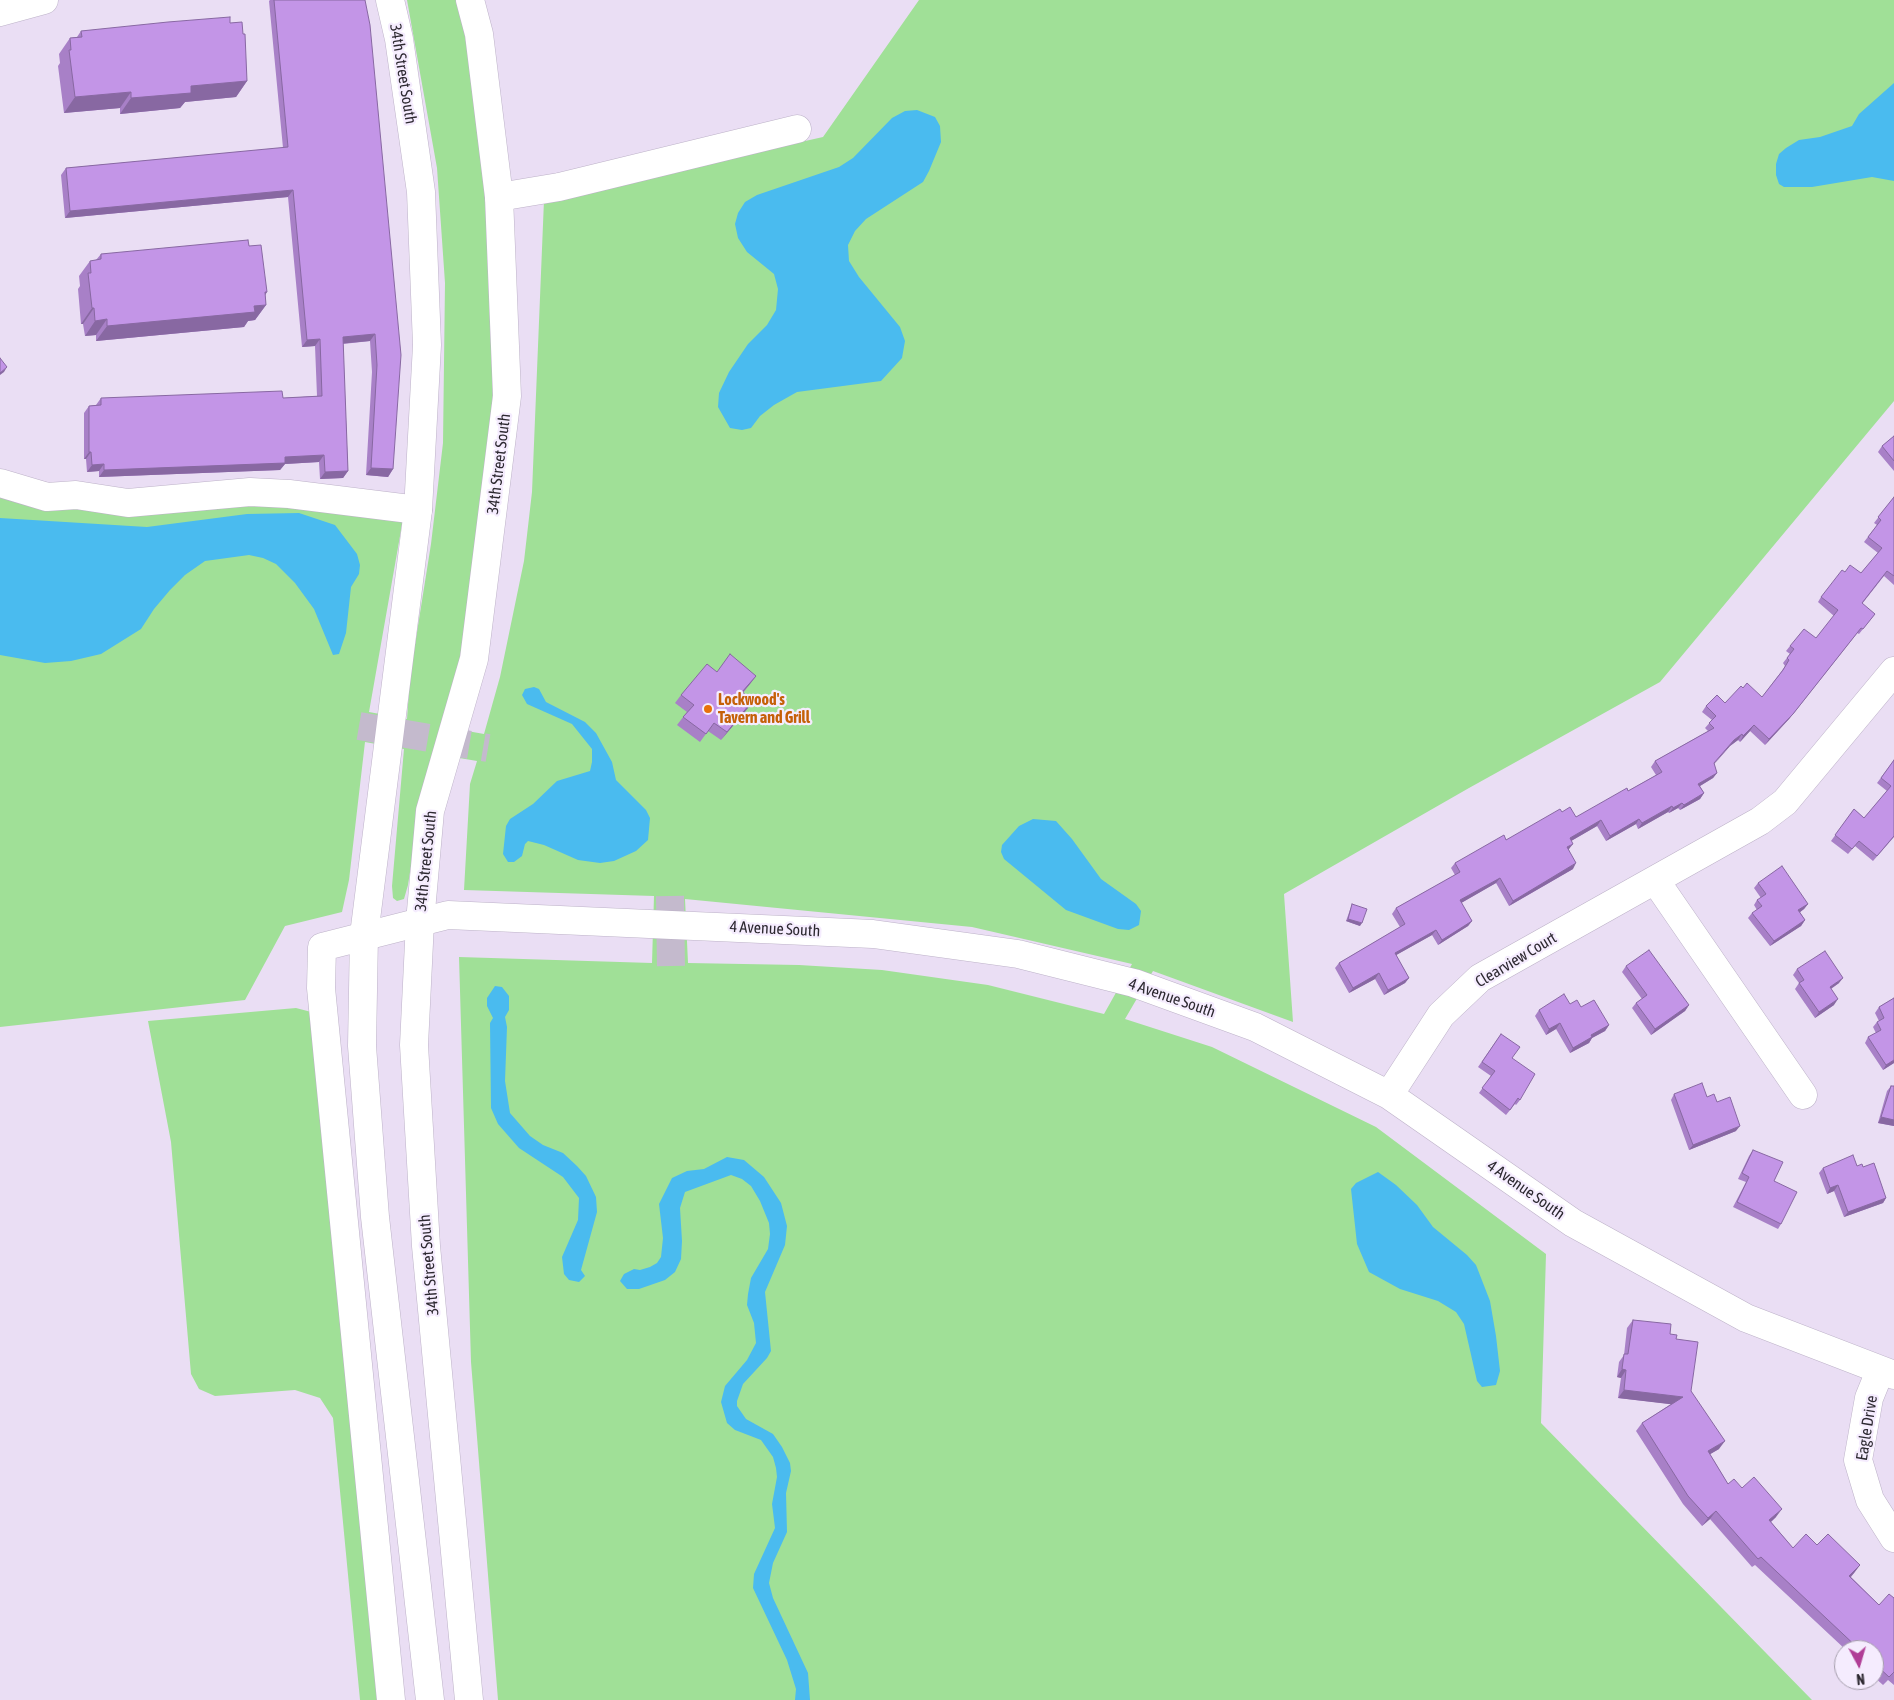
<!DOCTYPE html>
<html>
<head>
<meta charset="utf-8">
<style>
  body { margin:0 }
  #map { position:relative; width:1894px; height:1700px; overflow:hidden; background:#eadef4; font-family:"Asap Condensed",sans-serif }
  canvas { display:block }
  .north { position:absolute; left:1834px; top:1640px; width:50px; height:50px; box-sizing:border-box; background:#f5ecfe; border:1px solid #a59eac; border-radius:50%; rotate:174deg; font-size:14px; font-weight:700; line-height:20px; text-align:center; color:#2d2931 }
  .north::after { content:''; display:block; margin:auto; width:18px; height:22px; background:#b03d96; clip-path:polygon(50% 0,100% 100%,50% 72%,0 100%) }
</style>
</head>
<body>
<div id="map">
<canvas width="1894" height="1700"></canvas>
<div class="north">N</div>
</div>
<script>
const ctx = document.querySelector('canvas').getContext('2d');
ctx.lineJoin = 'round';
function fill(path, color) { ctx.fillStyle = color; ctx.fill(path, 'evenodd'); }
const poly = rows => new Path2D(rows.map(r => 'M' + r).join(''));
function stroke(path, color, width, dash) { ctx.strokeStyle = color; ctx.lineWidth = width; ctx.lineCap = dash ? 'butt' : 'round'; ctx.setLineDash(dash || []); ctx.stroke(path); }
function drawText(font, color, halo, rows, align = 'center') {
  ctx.font = font + ' "Asap Condensed",sans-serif'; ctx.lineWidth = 4.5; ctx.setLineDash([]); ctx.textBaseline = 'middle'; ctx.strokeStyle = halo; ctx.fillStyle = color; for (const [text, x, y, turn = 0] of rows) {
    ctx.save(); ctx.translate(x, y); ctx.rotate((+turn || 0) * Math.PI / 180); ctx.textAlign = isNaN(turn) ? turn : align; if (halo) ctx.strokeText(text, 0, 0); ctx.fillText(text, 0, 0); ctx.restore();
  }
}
fill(poly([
  [407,0,458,0,473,77,487,179,494,364,490,464,472,607,445,727,484,734,500,677,524,561,532,492,544,200,823,137,919,0,1894,0,1894,401,1660,682,1469,788,1284,894,1293,1022,1153,971,1125,1019,1212,1047,1376,1127,1546,1254,1541,1423,1812,1700,498,1700,471,1362,459,957,652,963,654,896,464,890,470,784,477,761,436,754,421,803,408,885,404,899,397,901,393,898,392,886,404,749,365,742,349,880,342,912,285,926,245,1000,0,1027,0,478,50,489,406,502,369,712,407,719,410,676,431,544,443,443,445,283,437,168],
  [685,899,972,927,1132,964,1104,1014,988,985,882,970,799,965,688,963],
  [296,1008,315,1013,383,1700,360,1700,333,1418,320,1398,295,1390,215,1396,199,1389,191,1374,171,1142,148,1021]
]), '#a0e097');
fill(poly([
  [1894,83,1894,181,1872,177,1812,187,1784,187,1779,184,1776,175,1776,164,1779,154,1786,148,1799,140,1820,137,1852,126,1859,114],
  [917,110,935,117,940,126,941,142,929,171,923,182,866,219,855,231,848,245,849,261,859,277,900,327,905,341,902,358,881,381,797,392,774,405,760,416,751,428,742,430,730,428,718,407,719,393,729,372,748,344,767,325,776,310,778,289,774,274,747,252,738,238,735,224,738,213,745,202,757,195,839,167,853,158,892,118,905,111],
  [299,513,335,525,357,554,360,565,359,574,351,587,346,633,339,654,333,655,314,609,295,583,276,564,263,558,249,555,205,561,185,575,170,590,154,609,141,629,101,654,71,661,45,663,0,655,0,518,147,527,247,514],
  [534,687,539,689,546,702,585,722,596,733,612,762,616,780,646,810,650,818,648,840,636,851,614,861,600,863,578,860,544,845,528,841,525,844,522,856,514,862,508,862,503,854,506,826,510,819,533,804,557,781,590,771,592,762,592,749,572,724,527,704,522,695,525,689],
  [1033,819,1056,821,1072,839,1101,879,1136,904,1141,911,1139,925,1129,930,1118,929,1066,910,1004,859,1001,852,1002,845,1019,826],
  [495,986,502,987,509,996,509,1010,505,1017,507,1027,505,1081,510,1113,530,1136,543,1145,563,1153,577,1166,586,1176,596,1197,597,1212,581,1270,585,1276,579,1282,569,1280,564,1274,562,1257,578,1220,579,1198,563,1177,519,1148,498,1124,491,1108,490,1023,493,1018,487,1006,487,998],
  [727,1157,744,1160,764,1177,781,1203,787,1226,785,1245,765,1292,771,1351,767,1358,743,1384,737,1401,737,1406,746,1419,773,1434,782,1447,790,1463,791,1471,786,1493,787,1532,773,1563,769,1583,773,1598,808,1673,810,1700,795,1700,796,1689,787,1660,753,1588,754,1574,775,1528,772,1504,777,1477,776,1468,773,1457,761,1440,735,1430,727,1423,721,1402,725,1386,747,1360,756,1343,754,1323,747,1305,748,1294,751,1278,768,1249,770,1234,769,1223,760,1201,751,1186,742,1179,731,1175,685,1192,680,1208,682,1241,681,1259,675,1272,665,1280,639,1289,627,1289,620,1281,624,1274,634,1269,640,1270,650,1267,657,1263,661,1257,663,1238,659,1204,672,1178,687,1171,704,1169],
  [1378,1172,1396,1185,1417,1205,1433,1227,1467,1255,1476,1265,1490,1301,1496,1336,1500,1371,1496,1385,1482,1387,1477,1381,1464,1324,1456,1312,1438,1301,1400,1289,1369,1272,1357,1244,1351,1189,1356,1183]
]), '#4abbef');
stroke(poly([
  [359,726,488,748],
  [670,896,671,970]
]), '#c4bacd', 28, [28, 14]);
const minor = poly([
  [0,12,44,0],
  [499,197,559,187,797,129],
  [0,483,47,497,76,495,128,503,250,492,289,494,418,510],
  [1655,880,1803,1095],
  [1389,1095,1441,1015,1480,978,1760,821,1785,802,1894,671],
  [1880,1371,1869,1398,1858,1460,1870,1500,1894,1538],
  [391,1700,321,988,322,947,448,915,873,934,1018,954,1134,983,1255,1027,1389,1095,1573,1223,1746,1318,1894,1375]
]);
const major = poly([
  [390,0,399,39,421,192,427,345,418,510,364,935,362,1046,375,1217,430,1700],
  [469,1700,426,1246,414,1045,420,922,430,811,474,659,507,396,499,197,479,34,470,0]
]);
stroke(minor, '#bdb2c8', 29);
stroke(major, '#bdb2c8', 29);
stroke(minor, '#fff', 28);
stroke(major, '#fff', 28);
fill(poly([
  [270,0,365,0,393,469,388,477,366,475,372,372,370,341,343,344,348,471,343,478,320,479,319,462,285,464,280,470,99,477,99,471,87,472,86,459,84,459,84,413,89,406,96,405,101,398,283,398,317,396,315,346,302,347,288,197,65,218,61,175,66,168,283,148,269,1],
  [230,23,247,81,236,97,185,102,180,108,120,114,120,108,64,113,58,66,60,63,59,54,70,38,77,37,81,31],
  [249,246,267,292,265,295,266,305,255,320,248,321,244,327,96,341,96,335,85,336,83,324,81,324,78,289,80,286,79,276,90,261,96,260,101,254],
  [1894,436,1894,471,1878,452,1882,446],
  [1894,497,1894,585,1884,576,1862,604,1875,614,1859,634,1857,633,1789,719,1765,745,1750,731,1740,742,1738,740,1730,746,1714,764,1717,773,1713,778,1700,786,1704,793,1700,799,1680,810,1678,808,1669,813,1668,812,1638,829,1636,824,1606,841,1597,826,1571,841,1569,849,1569,850,1573,869,1509,906,1496,883,1461,903,1472,921,1468,926,1438,945,1432,935,1396,955,1409,978,1405,983,1384,995,1375,979,1349,993,1335,968,1339,963,1400,927,1392,914,1396,908,1455,875,1451,868,1455,863,1506,840,1562,812,1576,817,1628,791,1656,775,1651,767,1655,761,1708,731,1705,728,1712,720,1702,712,1706,706,1725,703,1743,688,1762,697,1781,672,1785,666,1783,663,1790,654,1786,651,1790,646,1816,638,1834,616,1818,602,1821,597,1845,572,1861,573,1878,553,1864,542,1877,525,1874,523],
  [717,672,756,676,743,693,748,708,721,740,708,731,700,742,677,725,687,712,675,703,681,695],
  [1894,760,1894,837,1873,861,1855,846,1848,854,1831,841,1854,809,1864,818,1887,791,1877,783],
  [1758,883,1808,904,1804,909,1800,912,1805,920,1801,926,1770,946,1748,918,1752,913,1757,910,1754,905,1757,900,1761,898,1754,888],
  [1352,904,1360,926,1346,921,1351,907],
  [1626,966,1689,1005,1685,1011,1651,1035,1632,1008,1636,1003,1642,999,1622,972],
  [1797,969,1839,983,1831,989,1834,1005,1815,1018,1795,989,1799,983,1793,975],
  [1894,998,1894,1063,1883,1070,1865,1043,1868,1037,1876,1033,1873,1027,1877,1022,1879,1021,1875,1013,1879,1007],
  [1570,1004,1581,1007,1609,1025,1605,1031,1592,1038,1589,1043,1570,1053,1556,1029,1546,1035,1535,1016,1539,1010],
  [1501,1034,1512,1058,1520,1100,1516,1105,1515,1104,1506,1115,1479,1093,1491,1076,1478,1067],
  [1891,1086,1894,1086,1894,1126,1878,1123,1887,1091],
  [1674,1094,1707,1097,1717,1102,1736,1131,1689,1150,1671,1100],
  [1753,1150,1774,1181,1781,1224,1778,1229,1733,1207,1746,1182,1738,1179,1749,1156],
  [1857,1166,1863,1167,1886,1198,1883,1203,1844,1217,1834,1191,1827,1194,1819,1173,1823,1168],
  [1633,1320,1670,1334,1676,1339,1691,1391,1719,1449,1710,1454,1728,1484,1742,1488,1776,1517,1771,1522,1793,1548,1817,1545,1860,1565,1851,1577,1879,1605,1894,1598,1894,1685,1888,1680,1883,1685,1874,1677,1874,1650,1846,1650,1755,1565,1752,1567,1710,1519,1702,1526,1683,1504,1636,1431,1642,1423,1671,1404,1618,1398,1621,1378,1617,1377,1619,1362,1624,1355,1627,1328]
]), '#a880c7');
fill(poly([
  [247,81,236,97,185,102,180,108,120,114,131,98,191,86],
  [131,92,120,108,64,113,75,97],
  [293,190,288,197,65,218,70,211],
  [267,292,258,306,266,305,255,320,248,321,244,327,96,341,107,326],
  [92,308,94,308,83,324,81,324],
  [107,319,96,335,85,336,95,321],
  [375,334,370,341,338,344,343,337],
  [320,339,315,346,302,347,307,340],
  [7,367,4,372,0,375,0,373],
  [89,452,91,452,86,459,84,459],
  [324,455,319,462,285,464,280,470,99,477,104,470,285,457],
  [104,464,99,471,87,472,92,465],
  [371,468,393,469,388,477,366,475],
  [348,471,343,478,320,479,325,472],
  [1861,628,1789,719,1765,745,1769,739],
  [756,676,750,684,736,700,742,692],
  [753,700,748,708,721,740,727,732],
  [1754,725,1750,731,1740,742,1743,736],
  [1742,734,1738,740,1730,746,1710,769,1734,740],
  [1717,773,1713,778,1695,789,1698,784],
  [1704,793,1700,799,1680,810,1684,805],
  [1682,803,1678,808,1669,813,1673,808],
  [1672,806,1668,812,1638,829,1642,823],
  [1639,819,1636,824,1606,841,1610,836],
  [1601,820,1597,826,1566,844,1570,838],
  [1573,844,1569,849,1563,852,1567,847],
  [1576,863,1573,869,1509,906,1513,901],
  [1500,878,1496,883,1456,906,1460,900],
  [1808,904,1804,909,1795,916,1798,910],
  [1348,919,1362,923,1360,926,1346,921],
  [1805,920,1801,926,1770,946,1774,941],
  [1472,921,1468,926,1438,945,1442,940],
  [1436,930,1432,935,1391,958,1395,953],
  [1379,973,1375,979,1349,993,1353,988],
  [1409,978,1405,983,1384,995,1388,990],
  [1843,978,1839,983,1826,992,1830,987],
  [1838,999,1834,1005,1815,1018,1819,1012],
  [1689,1005,1685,1011,1651,1035,1655,1029],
  [1560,1023,1556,1029,1546,1035,1549,1029],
  [1609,1025,1605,1031,1592,1038,1589,1043,1570,1053,1573,1048,1591,1035],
  [1894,1060,1894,1063,1883,1070,1886,1065],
  [1881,1117,1894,1120,1894,1126,1878,1123],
  [1740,1126,1736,1131,1689,1150,1693,1145],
  [1838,1185,1834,1191,1827,1194,1830,1188],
  [1886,1198,1883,1203,1844,1217,1848,1212],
  [1622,1369,1626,1370,1621,1378,1617,1377],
  [1624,1390,1683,1397,1677,1405,1618,1398],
  [1725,1441,1719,1449,1702,1459,1708,1451],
  [1782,1509,1776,1517,1764,1528,1769,1520],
  [1716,1511,1710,1519,1702,1526,1708,1518],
  [1860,1565,1854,1573,1844,1584,1849,1576]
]), '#8868a2');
const building = poly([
  [274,0,365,0,370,25,401,355,393,469,371,468,377,365,375,334,343,337,348,471,325,472,324,455,285,457,285,463,104,470,104,464,92,465,91,452,89,452,89,406,101,405,101,398,282,391,283,398,322,396,320,339,307,340,293,190,70,211,66,168,288,147,274,0],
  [230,17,230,23,242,22,243,34,245,34,247,81,191,86,191,93,131,98,131,92,75,97,69,50,71,50,70,38,82,37,81,31,168,22,230,17],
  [248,240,249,246,261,245,267,292,265,292,266,305,254,306,255,312,107,326,107,319,95,321,94,308,92,308,88,273,91,273,90,261,101,259,101,254,248,240],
  [0,358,7,367,0,373,0,358],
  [1894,436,1894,461,1882,446,1894,436],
  [1894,497,1894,576,1887,571,1862,603,1875,614,1863,629,1861,628,1793,714,1769,739,1754,725,1743,736,1742,734,1734,740,1714,763,1717,773,1698,784,1704,793,1684,805,1682,803,1673,808,1672,806,1642,823,1639,819,1610,836,1601,820,1570,838,1573,844,1567,847,1576,863,1513,901,1500,878,1460,900,1472,921,1442,940,1436,930,1395,953,1409,978,1388,990,1379,973,1353,988,1339,963,1405,924,1396,908,1460,872,1455,863,1504,835,1506,840,1560,809,1562,812,1570,807,1576,817,1627,788,1628,791,1662,772,1655,761,1714,728,1709,723,1716,716,1706,706,1717,695,1725,703,1741,686,1743,688,1747,683,1762,697,1783,670,1789,660,1787,658,1794,649,1790,646,1804,629,1816,638,1838,610,1821,597,1842,570,1845,572,1850,565,1861,573,1882,548,1868,537,1881,520,1878,517,1894,497],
  [730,654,756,676,742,692,753,700,727,732,714,723,706,734,683,717,694,705,681,695,707,664,717,672,730,654],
  [1894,760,1894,836,1877,856,1859,841,1852,849,1835,835,1854,809,1864,818,1891,786,1881,778,1894,760],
  [1782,866,1808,904,1798,910,1805,920,1774,941,1752,913,1762,906,1757,900,1766,894,1758,883,1782,866],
  [1352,904,1367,909,1362,923,1348,919,1352,904],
  [1649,950,1689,1005,1655,1029,1636,1003,1647,995,1626,966,1649,950],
  [1825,951,1843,978,1830,987,1838,999,1819,1012,1799,983,1804,980,1797,969,1825,951],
  [1564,994,1570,1004,1577,1000,1581,1007,1594,1000,1609,1025,1591,1035,1592,1037,1573,1048,1560,1023,1549,1029,1539,1010,1564,994],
  [1894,998,1894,1060,1886,1065,1868,1037,1881,1030,1877,1022,1884,1018,1879,1007,1894,998],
  [1501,1034,1520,1047,1512,1058,1535,1074,1520,1100,1518,1098,1510,1110,1482,1088,1495,1071,1482,1062,1501,1034],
  [1702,1083,1707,1097,1714,1094,1717,1102,1730,1097,1740,1126,1693,1145,1674,1094,1702,1083],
  [1891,1086,1894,1086,1894,1120,1881,1117,1891,1086],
  [1753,1150,1783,1162,1774,1181,1797,1192,1781,1224,1737,1202,1749,1177,1742,1173,1753,1150],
  [1853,1155,1857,1166,1862,1164,1863,1167,1874,1163,1886,1198,1848,1212,1838,1185,1830,1188,1823,1168,1853,1155],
  [1633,1320,1671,1324,1670,1334,1677,1335,1676,1339,1698,1342,1691,1391,1725,1441,1708,1451,1728,1484,1734,1479,1742,1488,1754,1477,1782,1509,1769,1520,1793,1548,1806,1534,1817,1545,1828,1534,1860,1565,1849,1576,1879,1605,1889,1594,1894,1598,1894,1672,1889,1677,1874,1663,1874,1650,1860,1650,1761,1557,1758,1559,1716,1511,1708,1518,1688,1496,1642,1423,1683,1397,1624,1390,1626,1370,1622,1369,1624,1354,1628,1354,1633,1320]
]);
fill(building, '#c395e7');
stroke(building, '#8868a2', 1);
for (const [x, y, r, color] of [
  [708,709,5,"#e8710a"]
]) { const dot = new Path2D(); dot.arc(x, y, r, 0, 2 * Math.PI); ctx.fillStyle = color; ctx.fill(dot); stroke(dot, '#f5ecfe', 2); }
drawText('16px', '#2d2931', '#f5ecfe', [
  ["34th Street South",403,74,81],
  ["34th Street South",499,464,-83],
  ["34th Street South",426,861,-84],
  ["4 Avenue South",775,929,3],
  ["Clearview Court",1516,960,-31],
  ["4 Avenue South",1172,998,19],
  ["4 Avenue South",1526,1190,35],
  ["34th Street South",429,1265,-95],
  ["Eagle Drive",1867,1428,-81]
]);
drawText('bold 16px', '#c56008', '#f5ecfe', [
  ["Lockwood's",718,700],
  ["Tavern and Grill",718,718]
], 'left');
</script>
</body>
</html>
